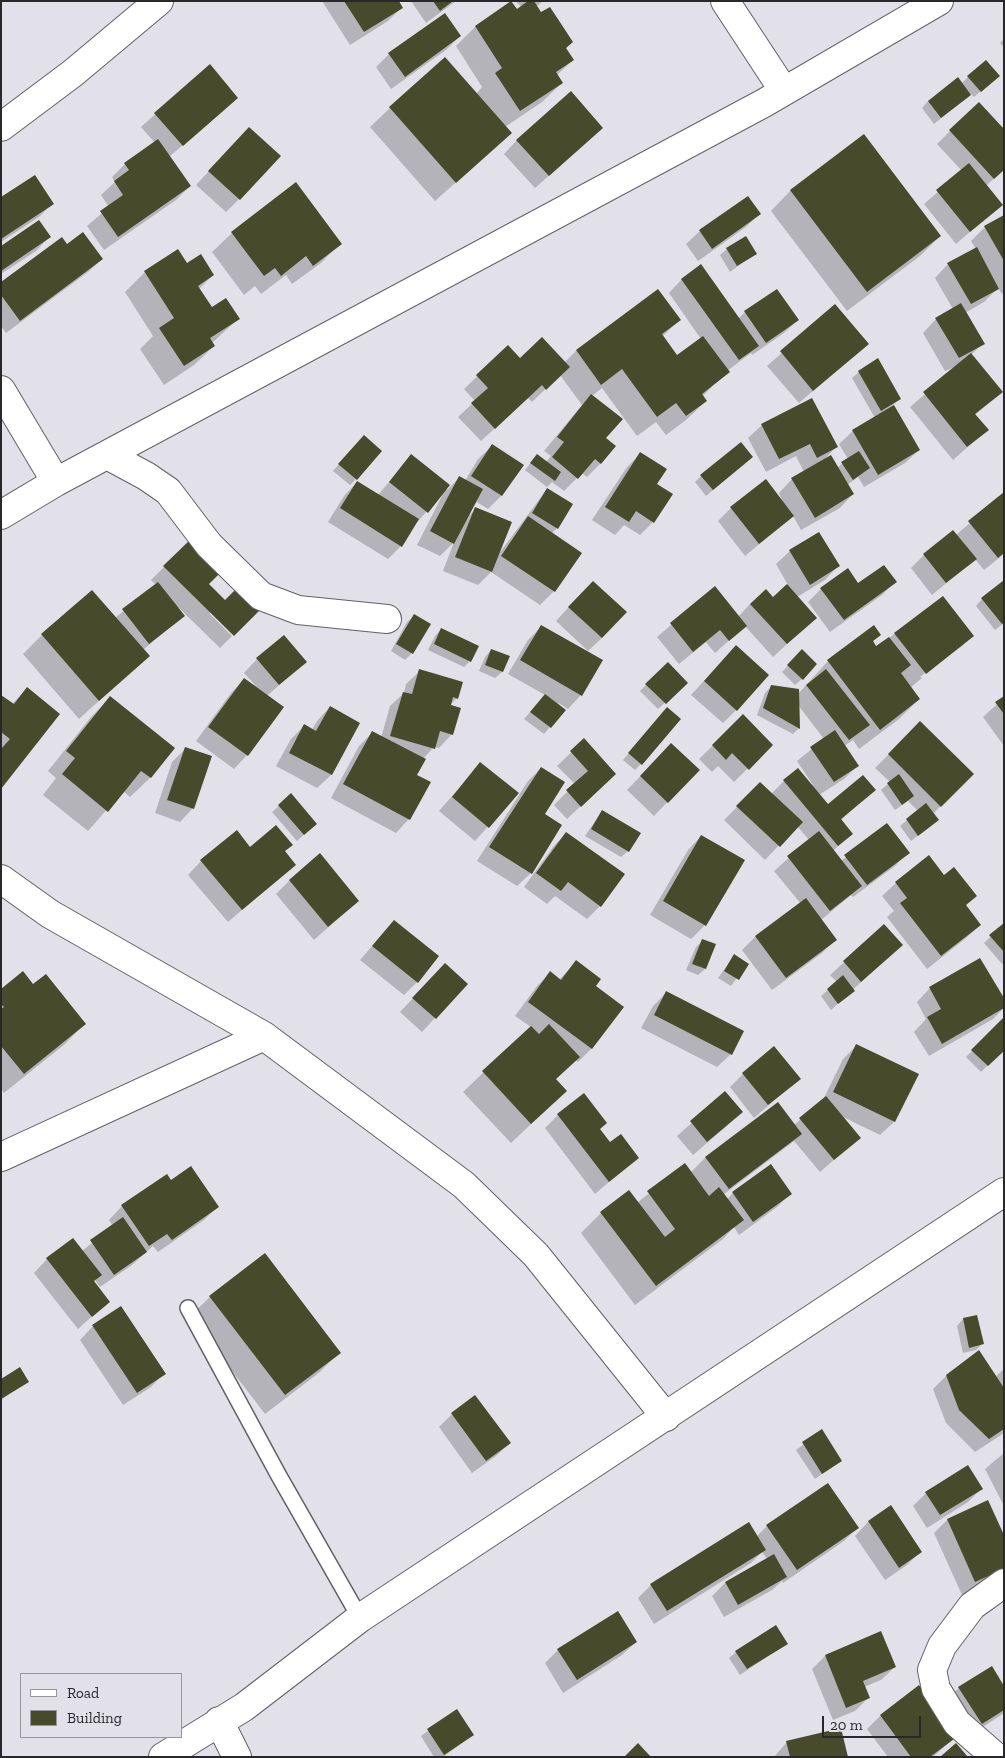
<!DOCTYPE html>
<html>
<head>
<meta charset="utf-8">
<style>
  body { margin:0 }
  #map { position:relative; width:1005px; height:1758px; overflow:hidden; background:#e2e0e8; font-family:"Zilla Slab",serif }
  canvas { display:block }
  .frame { position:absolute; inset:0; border:2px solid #28272a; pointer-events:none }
  .legend { position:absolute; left:20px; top:1673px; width:162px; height:65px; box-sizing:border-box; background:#e2e0e8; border:1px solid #98969c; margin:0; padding:6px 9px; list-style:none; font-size:15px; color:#28272a }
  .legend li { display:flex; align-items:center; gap:10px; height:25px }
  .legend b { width:25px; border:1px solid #98969c }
  .scale { position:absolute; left:822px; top:1716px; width:99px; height:22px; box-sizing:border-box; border:2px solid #28272a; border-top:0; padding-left:6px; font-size:15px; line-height:18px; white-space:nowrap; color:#28272a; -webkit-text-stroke:4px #e2e0e8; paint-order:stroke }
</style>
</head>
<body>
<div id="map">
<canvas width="1005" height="1758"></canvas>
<div class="frame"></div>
<ul class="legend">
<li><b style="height:6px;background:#fff"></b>Road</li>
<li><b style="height:14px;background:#474b2b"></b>Building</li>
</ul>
<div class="scale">20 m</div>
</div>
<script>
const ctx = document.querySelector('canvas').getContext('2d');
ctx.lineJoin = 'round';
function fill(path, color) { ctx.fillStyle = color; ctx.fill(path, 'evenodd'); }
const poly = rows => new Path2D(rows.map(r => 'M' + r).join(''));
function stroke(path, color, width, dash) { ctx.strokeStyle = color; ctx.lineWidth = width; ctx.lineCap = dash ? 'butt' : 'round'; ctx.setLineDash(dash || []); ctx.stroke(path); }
fill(poly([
  [322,1,397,1,401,8,388,21,350,45],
  [411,1,456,1,426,23],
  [516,1,543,1,536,7,541,14,572,42,565,49,573,60,557,75,562,83,542,102,505,127,511,133,435,201,370,127,390,108,476,94,482,87,456,46,475,27,512,3,517,10,521,7],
  [460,36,446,50,391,89,376,67,389,54],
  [1004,39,1004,47,1000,43],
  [209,66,223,111,169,157,190,186,176,200,104,250,87,226,109,207,101,195,115,182,112,177,125,164,155,143,141,127],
  [968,77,991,82,974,97,971,94,934,124,922,108,928,101,961,84],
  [950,131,1004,169,986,186,1001,205,956,244,924,204,962,171,937,144],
  [864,136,940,236,920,256,847,311,771,211,790,191],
  [517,140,588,141,535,188,504,154],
  [236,142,239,199,226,212,196,185],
  [1,199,52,204,39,217,1,242],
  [759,214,746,227,698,261,686,244,700,231],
  [1004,216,1004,293,1002,294,998,288,984,302,965,313,983,343,971,355,1001,392,975,415,987,430,953,460,910,407,959,365,945,371,923,333,936,319,953,309,935,278,948,264,976,249,971,241,985,227],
  [232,233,340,243,321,263,292,284,286,275,261,294,255,286,244,295,212,252],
  [49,237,36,251,1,274,1,248],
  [67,246,102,259,88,272,6,333,1,326,1,284],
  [727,249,756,253,730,272,720,255],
  [145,272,213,275,199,289,212,309,238,319,212,343,214,346,194,365,164,385,140,349,153,336,125,292],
  [682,279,738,319,745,312,798,320,784,333,752,355,751,353,727,371,702,397,706,401,686,420,666,435,656,422,637,436,602,388,592,396,604,438,601,463,587,477,582,473,564,491,552,482,547,487,525,470,537,455,546,462,551,456,544,451,582,405,560,375,532,402,528,398,481,441,458,417,475,401,464,389,508,347,520,360,564,363,576,351,658,290,679,320,662,337,677,357,701,339,669,293],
  [835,306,867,344,799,403,767,366],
  [859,372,900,398,892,406,919,450,905,463,864,487,858,477,847,485,853,494,840,508,801,530,793,516,745,556,718,521,731,508,783,503,779,493,792,479,804,472,796,456,766,472,748,438,762,425,836,447,825,459,837,468,848,459,839,444,853,431,875,418,852,378],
  [357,443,356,479,350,485,333,471],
  [492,446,522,465,501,496,488,509,475,501,468,516,476,509,498,555,547,489,557,528,551,534,580,553,554,591,540,605,491,572,478,585,443,571,454,542,440,556,417,545,445,490,414,526,401,546,388,559,328,522,344,496,357,482,378,495,411,456,447,490,459,478,465,481,478,459],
  [640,454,656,484,653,522,640,535,624,525,615,535,592,520,627,467],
  [745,463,706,496,695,482,701,476],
  [1004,494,1004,554,984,570,975,559,932,595,911,568,924,555,956,535],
  [818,533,838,566,825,580,797,597,815,618,773,657,745,626,715,653,706,642,679,664,657,637,714,588,738,617,750,604,773,599,788,585,776,564,790,551],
  [192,539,207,584,225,601,258,610,210,610,210,614,232,636,220,648,178,607,183,616,143,650,148,656,79,719,23,654,42,635,115,618,156,585,151,580],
  [895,582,882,595,830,632,808,602,821,589],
  [579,596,602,638,588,651,556,621],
  [943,597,972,635,960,648,960,645,920,677,922,678,910,688,919,699,899,719,859,749,853,740,844,746,857,766,844,779,819,795,828,806,874,790,840,821,851,834,833,851,841,861,887,825,908,852,895,866,853,897,851,895,821,920,835,940,822,953,772,990,742,950,755,937,801,904,774,871,809,840,797,826,765,860,724,820,747,797,771,794,784,781,813,785,797,761,824,739,798,705,799,728,793,734,757,715,765,693,772,686,798,694,828,661,880,635,872,642,876,648],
  [982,599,1004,623,995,630,976,606],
  [414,616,412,653,405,660,391,651,407,622],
  [541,627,581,695,568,709,557,702,564,710,544,734,524,719,545,695,508,674,528,640],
  [441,629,470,661,464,667,428,650,435,636],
  [491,650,508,657,502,672,495,678,479,671,485,657],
  [802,651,802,679,795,685,782,672],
  [257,659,305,662,267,696,282,707,247,755,234,769,196,741,231,693,244,679,256,686,244,673],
  [723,660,736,710,723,723,691,695],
  [668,663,686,683,658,709,640,691],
  [420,671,457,698,449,706,452,734,439,748,434,747,423,759,415,776,409,819,396,833,331,798,359,746,372,733,381,738,390,706,404,693,406,684],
  [27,689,1,787,1,697,12,704],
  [110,698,173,748,150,778,130,797,123,791,88,831,43,795,56,778,48,771,91,717],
  [1004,698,1004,746,983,717],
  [330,707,359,723,331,775,317,788,276,766,291,739,305,725,312,730,317,721],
  [661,715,641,764,635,770,623,760],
  [743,716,771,745,734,782,718,766,712,772,699,759],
  [920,723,972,774,933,814,937,820,911,841,900,826,918,811,908,801,895,810,881,790,890,782,875,768],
  [584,740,601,787,567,819,554,805,575,784,557,766],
  [185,749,193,808,180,822,155,813,172,762],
  [658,758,698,770,654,816,627,790],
  [480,764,517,794,475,841,439,811],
  [541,768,543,814,531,873,517,886,477,861,528,781],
  [291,795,309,830,297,841,272,812],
  [602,811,628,851,621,857,585,836],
  [566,833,600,906,587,919,555,896,547,904,524,887,553,847],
  [701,836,743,861,705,925,691,939,650,915,688,850],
  [250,849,283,852,294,865,228,922,188,875,201,861],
  [944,877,975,896,965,906,980,925,966,938,927,969,887,917,894,911,882,896,896,883],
  [290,880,358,901,314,940,276,894],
  [394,921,417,982,404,995,360,960],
  [1004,924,1004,963,1002,964,984,943],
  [884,926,901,945,831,1010,821,996,837,982,830,975],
  [703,940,705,969,698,975,686,970,696,947],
  [734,956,747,964,731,986,718,978],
  [576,962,594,986,622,1007,591,1049,578,1062,575,1060,555,1080,545,1111,511,1143,463,1092,531,1027,515,1016,537,986,550,973,559,980],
  [432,978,466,984,422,1032,400,1012],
  [33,985,84,1024,65,1044,4,1093,1,1089,1,991],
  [930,988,1004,1008,993,1019,929,1056,914,1032,926,1019,917,1002],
  [666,993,731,1054,717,1067,641,1028,653,1006],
  [1004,1019,1004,1049,981,1072,966,1057],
  [857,1045,917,1074,894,1122,880,1135,841,1116,859,1138,820,1172,794,1141,723,1195,727,1199,733,1193,790,1194,777,1207,739,1235,734,1227,723,1239,635,1305,581,1233,601,1213,629,1192,637,1203,684,1165,690,1173,705,1158,778,1104,794,1125,823,1100,843,1059],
  [743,1074,799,1079,754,1118,730,1087],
  [725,1093,728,1125,693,1155,677,1136],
  [558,1115,599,1130,610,1144,637,1158,595,1194,545,1128],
  [167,1175,171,1181,217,1207,204,1220,158,1252,153,1246,132,1265,100,1287,95,1280,93,1282,108,1302,78,1329,34,1273,47,1259,82,1251,113,1226,109,1220,122,1206],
  [210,1297,339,1352,320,1372,265,1414,190,1316],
  [976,1316,983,1343,976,1350,963,1353,957,1326,963,1319],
  [93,1326,164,1373,151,1387,123,1405,80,1340],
  [1004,1369,1004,1433,975,1452,946,1423,933,1389,946,1376,995,1377],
  [1,1380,27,1382,1,1400],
  [452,1414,510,1443,496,1456,472,1473,439,1427],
  [822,1431,841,1461,815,1479,796,1450],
  [1004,1453,1004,1506,985,1469],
  [981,1489,968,1502,927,1528,913,1506,926,1493],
  [987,1502,1004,1538,1004,1574,962,1595,934,1533,947,1520],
  [890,1507,920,1552,907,1565,885,1580,855,1536,868,1522],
  [767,1526,857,1528,844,1541,783,1583,782,1581,772,1590,724,1617,712,1596,725,1583,767,1559,762,1552,751,1563,654,1624,638,1598,651,1585,756,1537],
  [636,1642,622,1655,563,1693,545,1663,558,1650],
  [786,1644,740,1675,729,1658,736,1652],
  [825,1656,895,1667,881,1680,864,1687,868,1698,855,1711,833,1720,812,1669],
  [959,1688,1004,1688,1004,1713,968,1737,945,1701],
  [457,1710,473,1735,443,1757,434,1757,421,1736],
  [880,1716,956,1736,933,1757,888,1757,867,1729],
  [787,1742,847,1757,774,1757]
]), '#0003');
fill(poly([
  [344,1,399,1,403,8,364,32],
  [433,1,453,1,440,11],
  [511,1,517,9,528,1,534,1,541,12,550,7,573,42,566,48,574,60,556,72,563,83,520,111,495,73,502,68,475,26],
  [445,13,461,36,405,77,388,53],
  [445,57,512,133,456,183,389,107],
  [986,60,1000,76,981,92,967,76],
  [210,64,238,98,183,146,154,113],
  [958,77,971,95,941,118,928,101],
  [571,91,603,128,549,176,516,140],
  [979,102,1004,129,1004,170,994,179,949,130],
  [249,127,281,156,240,200,208,171],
  [864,134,941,236,867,292,790,190],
  [158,139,191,186,118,237,100,211,123,195,114,181,129,170,124,163],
  [969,163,1003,205,970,232,936,190],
  [35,175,54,204,1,239,1,197],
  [296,182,342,244,313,266,306,256,281,276,275,268,264,276,231,232],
  [748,196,761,214,712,249,699,230],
  [1004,215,1004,261,984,226],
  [39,220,51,237,1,271,1,246],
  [83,232,103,259,20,321,1,295,1,282,62,237,67,244],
  [746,236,757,254,737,266,726,248],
  [977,247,999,289,971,304,947,263],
  [178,249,187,263,201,254,214,275,198,286,212,307,226,298,240,319,210,338,215,346,184,366,159,328,174,318,144,271],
  [701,264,759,346,739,360,681,279],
  [658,289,681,320,662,334,677,355,703,336,730,372,702,394,707,401,686,416,676,403,657,417,622,369,601,385,576,350],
  [777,289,799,320,766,343,744,311],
  [961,303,985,344,959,358,935,318],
  [835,304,869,344,813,391,780,351],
  [542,337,570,367,546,390,542,385,495,429,471,403,488,388,476,375,508,345,520,358],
  [971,353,1003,392,975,414,989,430,967,447,923,392],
  [878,358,901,399,881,411,858,371],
  [591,394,623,419,606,438,616,446,601,464,595,459,578,479,552,457,564,442,557,437],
  [812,398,838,447,817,458,810,444,779,459,761,424],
  [894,405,920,450,878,475,852,430],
  [364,435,382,451,357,480,338,464],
  [741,442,753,457,713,490,700,475],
  [492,444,524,465,502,496,471,476],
  [859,451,870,468,853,480,841,462],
  [640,452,667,469,657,484,673,494,654,523,636,511,629,522,605,507],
  [411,454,450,485,428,513,389,482],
  [537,454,561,472,555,481,530,463],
  [831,455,854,494,815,518,791,478],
  [459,476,483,489,454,544,430,531],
  [766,479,794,516,759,544,730,507],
  [357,481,419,519,402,547,340,508],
  [547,488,573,504,558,529,532,513],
  [1004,492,1004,553,998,558,968,521],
  [475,507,512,522,492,572,455,557],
  [528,516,582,553,555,592,501,556],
  [953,530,977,559,946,583,923,554],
  [819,532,840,566,810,585,789,550],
  [192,538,224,569,209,584,225,600,237,588,260,610,234,636,163,566],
  [884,565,897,582,844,620,820,588,848,568,858,583],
  [1004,580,1004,623,1002,624,981,598],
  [593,581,627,612,602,638,568,607],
  [158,582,185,616,149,644,122,609],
  [787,584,817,618,787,644,750,604,766,589,773,597],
  [715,586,747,626,729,641,720,630,693,652,670,623],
  [92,590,150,656,99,701,41,634],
  [943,596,974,636,926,674,894,633],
  [414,614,431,624,413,654,396,644],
  [541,625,603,660,582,696,520,660],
  [874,625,881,635,873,641,876,646,889,637,911,665,901,673,920,699,880,730,827,660],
  [441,628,479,646,471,662,434,644],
  [284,635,307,662,279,685,256,658],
  [736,645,769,675,737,711,704,681],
  [491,649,510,656,503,672,485,665],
  [802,649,817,664,803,680,787,665],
  [668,662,688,683,666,704,645,684],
  [419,669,463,682,458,699,453,697,451,705,461,708,453,735,440,731,435,749,390,736,403,692,412,694],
  [826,669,870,725,849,740,806,685],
  [244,678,284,707,248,756,208,727],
  [771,685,799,689,800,729,763,708],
  [27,687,60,714,1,789,1,749,10,739,1,732,1,695,14,704],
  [545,694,566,710,551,728,530,712],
  [110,696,175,748,151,778,141,771,108,812,62,774,75,758,66,751],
  [1004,696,1004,714,995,702],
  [330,706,360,723,332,775,289,753,304,724,316,731],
  [667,707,681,719,642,765,628,753],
  [743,714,773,745,749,770,732,753,726,760,712,745],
  [920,721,974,774,941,807,888,754],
  [835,730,859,766,834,782,810,747],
  [372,731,426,759,417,775,431,782,410,820,343,784],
  [584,738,616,774,581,807,566,790,588,771,570,751],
  [671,743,700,770,668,803,640,776],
  [185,747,212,756,194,809,167,800],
  [480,762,519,793,489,828,452,797],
  [541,767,565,782,545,814,562,825,532,874,489,847],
  [798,768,828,804,863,775,876,790,841,819,853,834,838,846,783,780],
  [899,774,914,796,902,805,887,783],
  [760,782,803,822,780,847,736,806],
  [291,793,317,824,304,835,278,805],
  [926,803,939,820,918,836,906,819],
  [602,810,641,833,629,852,591,829],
  [887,823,910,853,867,885,844,855],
  [276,825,293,845,285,851,296,865,242,910,200,860,237,830,250,847],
  [819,831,862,886,830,911,787,856],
  [566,832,625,874,601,907,568,882,561,891,536,873],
  [701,835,745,860,706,926,663,901],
  [320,853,359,901,328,927,289,880],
  [929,855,944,875,954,867,977,896,966,905,981,925,941,956,900,903,907,898,895,882],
  [806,898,837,940,786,978,755,936],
  [394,920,439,956,418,983,372,946],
  [1004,923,1004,952,989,935],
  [884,924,903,945,861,982,843,961],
  [702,939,716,944,706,969,692,964],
  [734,954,749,964,739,980,724,971],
  [980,958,1004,998,1004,1008,942,1044,927,1017,941,1009,929,987],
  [576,960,601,979,596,986,624,1007,592,1049,528,1002,550,971,561,980],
  [445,963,468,984,436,1019,412,998],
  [23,971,33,984,46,974,86,1024,24,1074,1,1046,1,1009,4,1007,1,1004,1,989],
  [843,975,855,991,838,1004,827,989],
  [666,991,744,1031,732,1055,654,1015],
  [1004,1017,1004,1051,988,1066,971,1050],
  [549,1024,580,1057,556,1079,567,1091,531,1124,482,1071,531,1026,539,1034],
  [856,1044,919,1074,895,1122,833,1092],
  [774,1046,801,1079,768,1105,742,1073],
  [725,1091,743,1112,707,1142,690,1121],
  [584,1093,607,1123,600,1129,610,1142,621,1134,639,1158,609,1182,557,1114],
  [826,1096,861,1138,834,1160,799,1118],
  [778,1102,802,1134,729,1189,705,1157],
  [685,1163,709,1196,719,1187,744,1220,656,1286,600,1212,629,1190,665,1237,675,1229,647,1191],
  [771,1164,792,1194,753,1222,732,1192],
  [191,1166,219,1207,172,1240,167,1234,149,1246,121,1205,167,1174,171,1180],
  [123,1217,147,1252,114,1275,90,1240],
  [73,1238,102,1275,94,1281,110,1302,92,1317,46,1258],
  [265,1253,341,1353,285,1395,209,1296],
  [121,1306,166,1374,137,1393,92,1325],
  [977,1315,984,1344,969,1348,963,1318],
  [979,1350,1004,1388,1004,1429,989,1439,959,1410,946,1375],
  [20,1367,29,1382,1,1399,1,1379],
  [475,1395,511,1443,486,1461,451,1413],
  [822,1429,842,1461,822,1474,802,1442],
  [968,1465,983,1489,940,1515,925,1492],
  [828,1483,859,1528,797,1570,766,1525],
  [988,1500,1004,1535,1004,1569,975,1582,947,1519],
  [891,1505,922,1552,899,1568,868,1521],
  [749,1522,766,1550,667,1611,650,1584],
  [774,1554,787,1577,738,1605,725,1582],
  [618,1611,637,1642,577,1680,557,1649],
  [776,1625,788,1644,747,1669,735,1651],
  [881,1631,896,1667,863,1681,870,1698,846,1708,825,1655],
  [992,1666,1004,1686,1004,1710,982,1724,958,1687],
  [919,1685,958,1736,930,1757,911,1757,880,1715],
  [457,1709,474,1735,444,1755,427,1729],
  [841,1728,848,1757,790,1757,786,1741],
  [638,1743,651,1757,624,1757],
  [956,1743,968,1757,940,1757]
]), '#474b2b');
const service = poly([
  [188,1308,279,1476,360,1618]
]);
const minor = poly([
  [725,1,784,91],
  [1,127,73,73,159,1],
  [1,390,56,482],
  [107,455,146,476,168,491,209,545,261,596,298,610,387,619],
  [1,515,56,482,764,103,939,1],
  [1,879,50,914,264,1036,464,1185,536,1255,666,1417],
  [1,1157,264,1036],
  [219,1721,237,1757],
  [996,1757,957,1723,936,1689,932,1670,942,1646,972,1606,1004,1583]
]);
const secondary = poly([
  [163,1757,244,1707,360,1618,1004,1192]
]);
stroke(service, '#626167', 18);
stroke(minor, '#626167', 30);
stroke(secondary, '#626167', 30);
stroke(service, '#fff', 15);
stroke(minor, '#fff', 28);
stroke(secondary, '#fff', 28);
</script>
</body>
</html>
